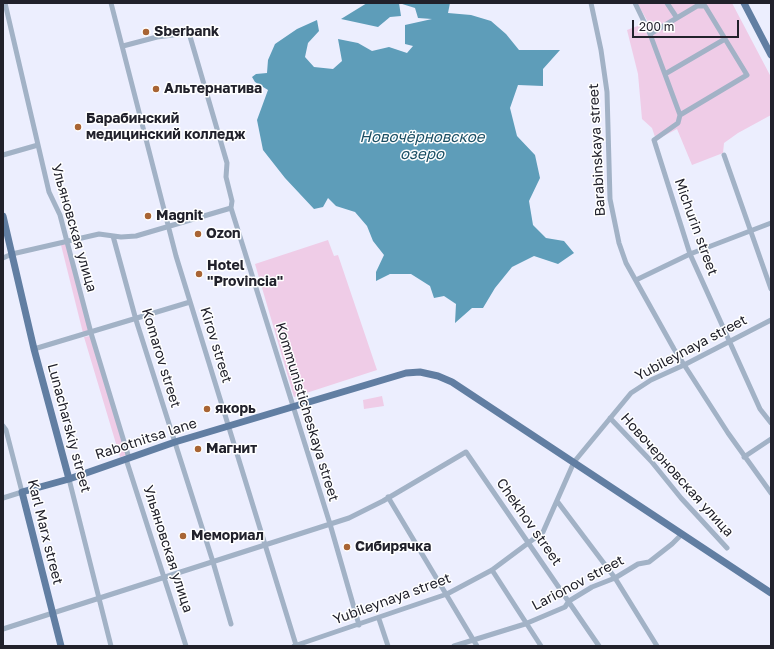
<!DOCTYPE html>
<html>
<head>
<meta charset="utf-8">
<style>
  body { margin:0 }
  #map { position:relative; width:774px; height:649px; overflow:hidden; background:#eceefe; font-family:"Golos Text",sans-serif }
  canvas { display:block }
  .frame { position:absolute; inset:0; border:4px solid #21212b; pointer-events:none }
  .scale { position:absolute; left:632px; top:20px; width:107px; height:18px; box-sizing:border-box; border:2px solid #21212b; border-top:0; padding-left:5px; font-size:12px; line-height:14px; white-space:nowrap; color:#21212b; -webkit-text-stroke:3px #fff; paint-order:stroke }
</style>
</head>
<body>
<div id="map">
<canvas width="774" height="649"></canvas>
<div class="frame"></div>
<div class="scale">200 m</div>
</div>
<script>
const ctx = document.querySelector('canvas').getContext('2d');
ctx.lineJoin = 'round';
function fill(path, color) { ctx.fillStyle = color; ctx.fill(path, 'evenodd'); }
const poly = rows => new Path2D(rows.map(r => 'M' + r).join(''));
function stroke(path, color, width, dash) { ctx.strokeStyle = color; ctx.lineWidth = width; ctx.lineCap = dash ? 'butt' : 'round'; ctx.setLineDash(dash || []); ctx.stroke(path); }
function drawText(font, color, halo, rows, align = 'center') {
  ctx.font = font + ' "Golos Text",sans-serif'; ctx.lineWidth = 3; ctx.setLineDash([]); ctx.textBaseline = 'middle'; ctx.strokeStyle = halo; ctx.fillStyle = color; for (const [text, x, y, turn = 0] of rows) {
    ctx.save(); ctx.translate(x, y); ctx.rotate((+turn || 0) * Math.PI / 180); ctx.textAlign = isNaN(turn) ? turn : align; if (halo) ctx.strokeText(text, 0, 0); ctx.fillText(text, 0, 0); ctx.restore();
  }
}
fill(poly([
  [637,3,732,3,771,77,771,115,738,133,724,143,723,153,692,165,677,129,656,140,652,128,642,119,638,74,627,30,648,22],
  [328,240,334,256,338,255,377,370,294,397,255,264],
  [66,243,89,332,83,333,61,245],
  [90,336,127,455,120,457,84,337],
  [382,396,384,406,364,409,363,400]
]), '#efcce7');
fill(poly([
  [367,3,399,3,401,16,390,17,378,27,341,19],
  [399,3,450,3,448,13,471,15,491,21,506,34,519,50,560,50,543,69,543,86,518,85,510,108,517,136,535,155,540,178,529,201,533,225,546,238,564,241,574,253,558,264,534,256,512,267,495,288,483,308,472,308,455,323,456,304,444,296,434,298,430,286,411,274,390,274,376,281,376,272,384,255,373,241,367,226,355,212,336,206,328,198,323,207,314,209,285,178,263,150,257,120,268,90,255,82,252,77,256,74,267,73,268,60,275,44,297,29,317,20,319,31,308,43,305,57,314,67,333,69,342,61,338,39,358,43,372,51,389,47,407,53,413,46,405,44,405,25,432,19,418,18,415,8]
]), '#5e9db9');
stroke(poly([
  [5,3,49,192,60,215,91,333,129,458],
  [111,3,176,256,296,645],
  [591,3,601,50,607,92,610,199,619,243,626,263,674,349,728,433,771,493],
  [635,3,650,34,680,115,678,123,654,140,690,254,760,409,771,423],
  [667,3,677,18],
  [650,34,697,6,705,6,747,75,680,115],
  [123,46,157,37,189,33,227,163,226,177,232,201,231,208,330,524,359,625],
  [665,74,725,39],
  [3,155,38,145],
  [724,155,771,289],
  [113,236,136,320,213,562,231,624],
  [3,258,12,254,99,234,121,237,136,236,231,208],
  [636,280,690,254,771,223],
  [34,349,190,302],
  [610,418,651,461,681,498,727,548],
  [3,426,6,430,22,492,3,498],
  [744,457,771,439],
  [126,459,186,646],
  [69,479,111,646],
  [388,497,477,646],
  [557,501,615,578,657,646],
  [492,570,541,646],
  [379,619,388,646],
  [3,629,349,518,383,501,466,452,599,646],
  [294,646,447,594,492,570,543,532,574,462,631,393,651,380,684,365,771,320],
  [454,646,525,624,565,607,569,601,592,587,615,578,638,564,649,562,672,544,682,534]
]), '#a2b2c6', 5);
stroke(poly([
  [744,3,771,55],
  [3,216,34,349,69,479],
  [61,646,22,492,69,479,175,442,406,373,420,372,438,376,452,382,771,593]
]), '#617ea2', 7);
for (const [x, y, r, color] of [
  [146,32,4,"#a86434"],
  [156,89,4,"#a86434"],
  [78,127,4,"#a86434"],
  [148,216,4,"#a86434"],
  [198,234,4,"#a86434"],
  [199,274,4,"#a86434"],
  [207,409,4,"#a86434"],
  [198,449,4,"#a86434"],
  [183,536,4,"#a86434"],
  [347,547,4,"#a86434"]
]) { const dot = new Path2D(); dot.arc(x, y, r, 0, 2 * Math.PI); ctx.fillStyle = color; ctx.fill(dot); stroke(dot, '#fff', 1.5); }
drawText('bold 14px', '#21212b', '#fff', [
  ["Sberbank",154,32],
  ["Альтернатива",164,89],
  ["Барабинский",86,119],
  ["медицинский колледж",86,135],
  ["Magnit",156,216],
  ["Ozon",206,234],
  ["Hotel",207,266],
  ["\"Provincia\"",207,282],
  ["якорь",215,409],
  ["Магнит",206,449],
  ["Мемориал",191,536],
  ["Сибирячка",355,547]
], 'left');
drawText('14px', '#21212b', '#fff', [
  ["Barabinskaya street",597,150,-93],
  ["Michurin street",696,227,70],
  ["Ульяновская улица",74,228,74],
  ["Kirov street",216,345,73],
  ["Yubileynaya street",691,348,-28],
  ["Komarov street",161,358,73],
  ["Kommunisticheskaya street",307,412,73],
  ["Lunacharskiy street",69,428,75],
  ["Rabotnitsa lane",146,439,-18],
  ["Новочерновская улица",677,475,48],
  ["Chekhov street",529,522,55],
  ["Karl Marx street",45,532,76],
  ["Ульяновская улица",168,549,72],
  ["Larionov street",578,583,-28],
  ["Yubileynaya street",392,599,-20]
]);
drawText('italic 15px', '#1b4f64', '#fff', [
  ["Новочёрновское",422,137],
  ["озеро",422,154]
]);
</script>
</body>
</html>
